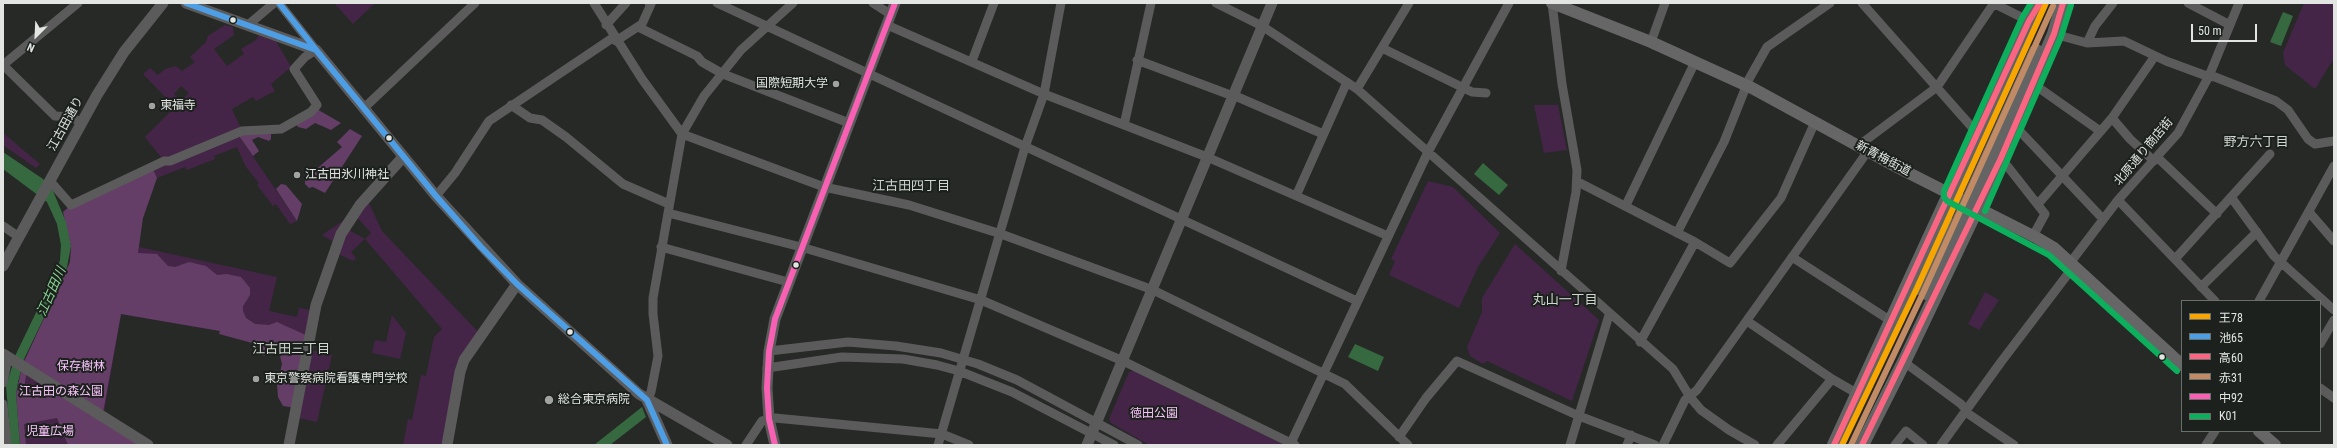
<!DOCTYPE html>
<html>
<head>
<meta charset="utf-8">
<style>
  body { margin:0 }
  #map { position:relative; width:2337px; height:448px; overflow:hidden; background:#272927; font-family:"Roboto Condensed","Noto Sans JP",sans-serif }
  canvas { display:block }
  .frame { position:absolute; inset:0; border:4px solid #e2e5e2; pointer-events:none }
  .legend { position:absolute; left:2181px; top:300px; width:140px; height:132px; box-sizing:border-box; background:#1c211d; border:1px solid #6b6f6c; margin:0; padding:5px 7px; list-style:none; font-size:12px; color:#e2e5e2 }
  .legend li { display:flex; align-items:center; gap:8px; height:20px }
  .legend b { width:20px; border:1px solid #6b6f6c }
  .north { position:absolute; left:16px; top:16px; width:40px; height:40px; -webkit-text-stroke:3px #1c211d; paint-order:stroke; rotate:204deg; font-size:11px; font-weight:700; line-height:16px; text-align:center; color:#e2e5e2 }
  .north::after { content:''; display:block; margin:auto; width:14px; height:18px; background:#e2e5e2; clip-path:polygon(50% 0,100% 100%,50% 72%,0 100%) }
  .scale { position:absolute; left:2191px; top:24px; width:66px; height:18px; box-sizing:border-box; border:2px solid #e2e5e2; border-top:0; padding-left:5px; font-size:12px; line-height:14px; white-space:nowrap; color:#e2e5e2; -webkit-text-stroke:3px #1c211d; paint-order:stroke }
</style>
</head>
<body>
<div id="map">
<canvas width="2337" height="448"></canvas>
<div class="frame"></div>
<ul class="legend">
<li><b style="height:5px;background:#f7a600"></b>王78</li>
<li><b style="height:5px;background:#4d9ee5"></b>池65</li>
<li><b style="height:5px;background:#fa6682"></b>高60</li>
<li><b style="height:5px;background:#c18c65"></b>赤31</li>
<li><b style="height:5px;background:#f860b3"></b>中92</li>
<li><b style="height:5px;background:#0daf5c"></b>K01</li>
</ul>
<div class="north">N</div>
<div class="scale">50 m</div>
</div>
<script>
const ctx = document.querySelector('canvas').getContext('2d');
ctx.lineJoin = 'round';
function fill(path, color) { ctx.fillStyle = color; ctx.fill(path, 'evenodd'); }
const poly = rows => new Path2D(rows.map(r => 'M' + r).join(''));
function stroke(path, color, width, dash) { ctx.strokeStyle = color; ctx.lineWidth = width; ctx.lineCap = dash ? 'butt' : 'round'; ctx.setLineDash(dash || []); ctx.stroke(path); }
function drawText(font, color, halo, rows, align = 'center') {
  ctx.font = font + ' "Roboto Condensed","Noto Sans JP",sans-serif'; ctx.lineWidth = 4; ctx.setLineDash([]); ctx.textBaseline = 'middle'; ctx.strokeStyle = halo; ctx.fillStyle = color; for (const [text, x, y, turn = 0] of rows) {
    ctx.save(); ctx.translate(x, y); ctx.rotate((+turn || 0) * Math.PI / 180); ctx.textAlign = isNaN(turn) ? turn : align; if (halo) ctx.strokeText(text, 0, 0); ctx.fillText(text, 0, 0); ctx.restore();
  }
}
fill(poly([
  [334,3,375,3,353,24],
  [2304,3,2334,3,2334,58,2315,89,2285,65,2283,53],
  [225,25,233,27,234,35,214,49,227,66,244,54,241,49,256,40,259,35,276,41,291,67,271,84,275,91,256,101,253,97,232,109,242,131,237,133,297,221,290,224,276,204,273,206,257,185,259,183,246,167,237,147,214,156,215,159,187,170,185,167,157,178,152,167,164,161,145,137,189,93,181,86,174,94,180,100,172,104,143,74,150,68,158,75,165,69,176,66,182,71,195,62,190,57,206,42,208,36],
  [1534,105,1558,105,1567,150,1544,153],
  [3,133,40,164,36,168,3,145],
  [1428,181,1453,187,1500,233,1478,267,1459,308,1389,275,1395,261,1391,259],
  [366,197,382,231,481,335,472,348,447,445,403,445,408,419,412,420,421,375,426,376,434,337,442,329,365,239,351,252,356,258,353,261,334,252,337,244,322,235,353,214],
  [354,214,371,233,365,239,345,228],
  [1515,244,1599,320,1572,401,1487,361,1483,364,1470,356,1467,347,1482,312,1482,298],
  [139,247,277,277,269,311,297,317,299,308,315,311,308,349,332,355,317,422,294,417,308,349,220,331,121,314,103,418,149,445,20,445,20,375,24,359,136,263],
  [1985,292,1999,300,1979,330,1968,324],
  [392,315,406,333,400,359,372,353,375,340,386,342],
  [1134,371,1283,444,1283,445,1149,445,1111,423,1109,419,1129,372]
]), '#442547');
fill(poly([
  [315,108,341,123,331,130,315,123,306,129,298,127,294,121],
  [271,129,271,139,269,141,258,137,252,140,259,151,253,156,237,133],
  [350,129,362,136,325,193,313,187,309,188,305,184,305,179,342,147,337,142],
  [152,167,157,178,143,218,138,253,157,254,168,266,175,267,189,262,206,266,217,275,227,274,241,277,250,288,250,295,243,306,243,311,246,318,255,324,269,325,277,322,310,337,296,408,283,406,278,397,277,384,282,364,279,352,273,350,264,356,260,354,256,344,219,334,220,331,121,314,102,418,140,445,68,445,57,418,24,424,26,445,20,445,16,394,22,367,27,370,24,388,40,391,49,384,22,366,70,262,71,246,63,212,71,205],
  [281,184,286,185,302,204,297,221,276,189]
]), '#643e66');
fill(poly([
  [2283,12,2293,16,2281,46,2270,42],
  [3,152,43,179,53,191,66,222,71,246,66,272,24,359,18,382,16,394,20,445,11,445,6,386,16,354,57,269,60,260,61,245,57,224,47,202,3,169],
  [1483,163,1508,185,1499,195,1474,174],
  [1355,344,1384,357,1378,371,1348,357],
  [642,407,646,417,610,445,594,445]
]), '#376940');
stroke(poly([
  [594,3,642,79,682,134,824,187,909,205,1001,234,1153,290,1345,384,1408,445],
  [717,3,1357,301],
  [873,3,890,14],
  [1216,3,1262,26,1357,89,1673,369,1690,397,1701,410,1729,430,1755,445],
  [1552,3,1562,84,1577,170,1576,192,1561,271],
  [1862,3,1978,134],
  [1993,3,2029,21],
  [2188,3,2230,25],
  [248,25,274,3],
  [606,25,626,3],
  [887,25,1044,94,1207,157,1388,236],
  [638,27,697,56,702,62,723,74,849,123],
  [2054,34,2087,43,2124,41,2166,61,2204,75,2215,77,2276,101,2288,110,2308,139,2315,144,2334,141],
  [616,41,642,24,651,4,649,3],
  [1651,42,1665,3],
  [2087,43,2095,26,2113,3],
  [1382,48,1472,92,1486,93],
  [1137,60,1233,96],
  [972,61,994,3],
  [3,65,55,116,72,117,81,123],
  [3,65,78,3],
  [2032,83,2100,131],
  [1357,89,1409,3],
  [1233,95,1323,134],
  [511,105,530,118,542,120,566,137,623,184,669,204],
  [364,108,475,3],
  [2112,118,2130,139,2154,161],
  [1124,125,1151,3],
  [2015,126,2103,219],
  [1858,146,1937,87,1994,3],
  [2157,157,2217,214],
  [2001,158,2045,214,2033,236],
  [50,181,71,205,164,161,170,161,242,131,281,129,311,112,317,105,294,69,305,57,316,50,279,3],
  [1578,182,1695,242,1640,342],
  [436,196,455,173,489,121,614,37],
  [1296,196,1347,82],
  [2231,197,2274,256,2334,310],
  [2118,200,2215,301],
  [2038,204,2112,118,2155,56],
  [1626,205,1695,62],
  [2309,212,2334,241],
  [668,213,801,247,981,300,1123,361,1295,445],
  [3,226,19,237],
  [1677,233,1724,142,1749,79,1767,47,1830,3],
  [1695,242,1730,263,1781,198,1815,122],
  [661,247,788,282],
  [1792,257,1891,321],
  [2175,259,2270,154],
  [2070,263,2118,200,2178,133,2209,76,2239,3],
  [2201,287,2257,232],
  [2259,301,2334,166],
  [1747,321,1832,379,1858,394],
  [2320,344,2334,320],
  [769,351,848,342,896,346,941,353,978,364,1017,380,1138,445],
  [1904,362,1961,404,1970,415,2014,445],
  [767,368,842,357,903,359,937,365,959,371,1012,392,1114,445],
  [3,383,8,357],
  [2320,388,2334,398],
  [647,400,651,392,658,356,653,314,653,298,682,134,704,96,741,50,793,3],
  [3,404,7,445],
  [1399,437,1426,398,1457,361,1579,416,1655,445],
  [746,445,762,421,775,418,942,434,969,445],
  [938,445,1025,147,1044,94,1061,3],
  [1290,445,1428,152,1509,3],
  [1570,445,1609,315],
  [1627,445,1631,435],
  [1663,445,1685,400,1697,390,1868,151],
  [1777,445,1832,379],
  [1895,445,1906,431,1923,445],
  [1941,445,2001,362,2074,266],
  [2206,445,2215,431]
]), '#5b5b5b', 9);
stroke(poly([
  [186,3,316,50,436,196,517,284,639,394,727,445],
  [3,266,97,95,124,52,163,3],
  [3,354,148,445],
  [647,400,667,445],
  [289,445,316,305,341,234,360,205,403,157],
  [447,445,460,372,464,360,517,284],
  [775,445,769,419,767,388,769,351,775,319,895,3],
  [1087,445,1272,3]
]), '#5b5b5b', 11);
stroke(poly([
  [1552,3,1651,42,1752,88,1895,166,2037,238,2054,248,2182,365],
  [2259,431,2275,445]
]), '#676667', 12);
stroke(poly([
  [2004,122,2036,51],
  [1834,445,2029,21,2040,3],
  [1862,445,1904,362,2001,158,2054,34,2063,3]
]), '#646464', 14);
stroke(poly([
  [1917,288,1947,223],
  [1926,293,2004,122]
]), '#646464', 14);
stroke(poly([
  [1842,445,1917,288,2046,3]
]), '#f7a600', 6);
stroke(poly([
  [186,3,316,50,436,196,481,247,517,284,647,400,667,445],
  [279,3,317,51]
]), '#4d9ee5', 6);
stroke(poly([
  [1834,445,2029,21,2040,3],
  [1862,445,2001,158,2054,34,2063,3]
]), '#fa6682', 6);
stroke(poly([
  [1851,445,1924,291,2053,6]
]), '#c18c65', 6);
stroke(poly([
  [775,445,769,419,767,388,769,351,775,319,895,3]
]), '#f860b3', 6);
stroke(poly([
  [2031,3,2022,18,1944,191,1944,197,1947,201,2049,255,2177,371],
  [1985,211,2061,37,2071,5]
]), '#0daf5c', 6);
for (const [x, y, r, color] of [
  [233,20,3.5,"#e2e5e2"],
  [836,84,4,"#a1a3a1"],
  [152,106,4,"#a1a3a1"],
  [389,138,3.5,"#e2e5e2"],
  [297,175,4,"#a1a3a1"],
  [796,265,3.5,"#e2e5e2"],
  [570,332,3.5,"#e2e5e2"],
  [2162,357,3.5,"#e2e5e2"],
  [256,379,4,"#a1a3a1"],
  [549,400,5,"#a1a3a1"]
]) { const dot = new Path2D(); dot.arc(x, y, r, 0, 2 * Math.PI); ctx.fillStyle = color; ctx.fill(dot); stroke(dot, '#1c211d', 1.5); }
drawText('12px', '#e2e5e2', '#1c211d', [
  ["国際短期大学",828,84,"right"],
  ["東福寺",160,106],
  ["江古田氷川神社",305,175],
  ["東京警察病院看護専門学校",264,379],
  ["総合東京病院",558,400]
], 'left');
drawText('12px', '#e2e5e2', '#1c211d', [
  ["江古田通り",66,124,-61],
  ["北原通り商店街",2144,152,-50],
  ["新青梅街道",1883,159,28]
]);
drawText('12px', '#f8c2fb', '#1c211d', [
  ["保存樹林",81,367],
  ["江古田の森公園",61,392],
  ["徳田公園",1154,414],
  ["児童広場",50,432]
]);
drawText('13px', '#cfd5cf', '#1c211d', [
  ["野方六丁目",2256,143],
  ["江古田四丁目",911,187],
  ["丸山一丁目",1565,301],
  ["江古田三丁目",291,350]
]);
drawText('italic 13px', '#8ad996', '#1c211d', [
  ["江古田川",52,292,-66]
]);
</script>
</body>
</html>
